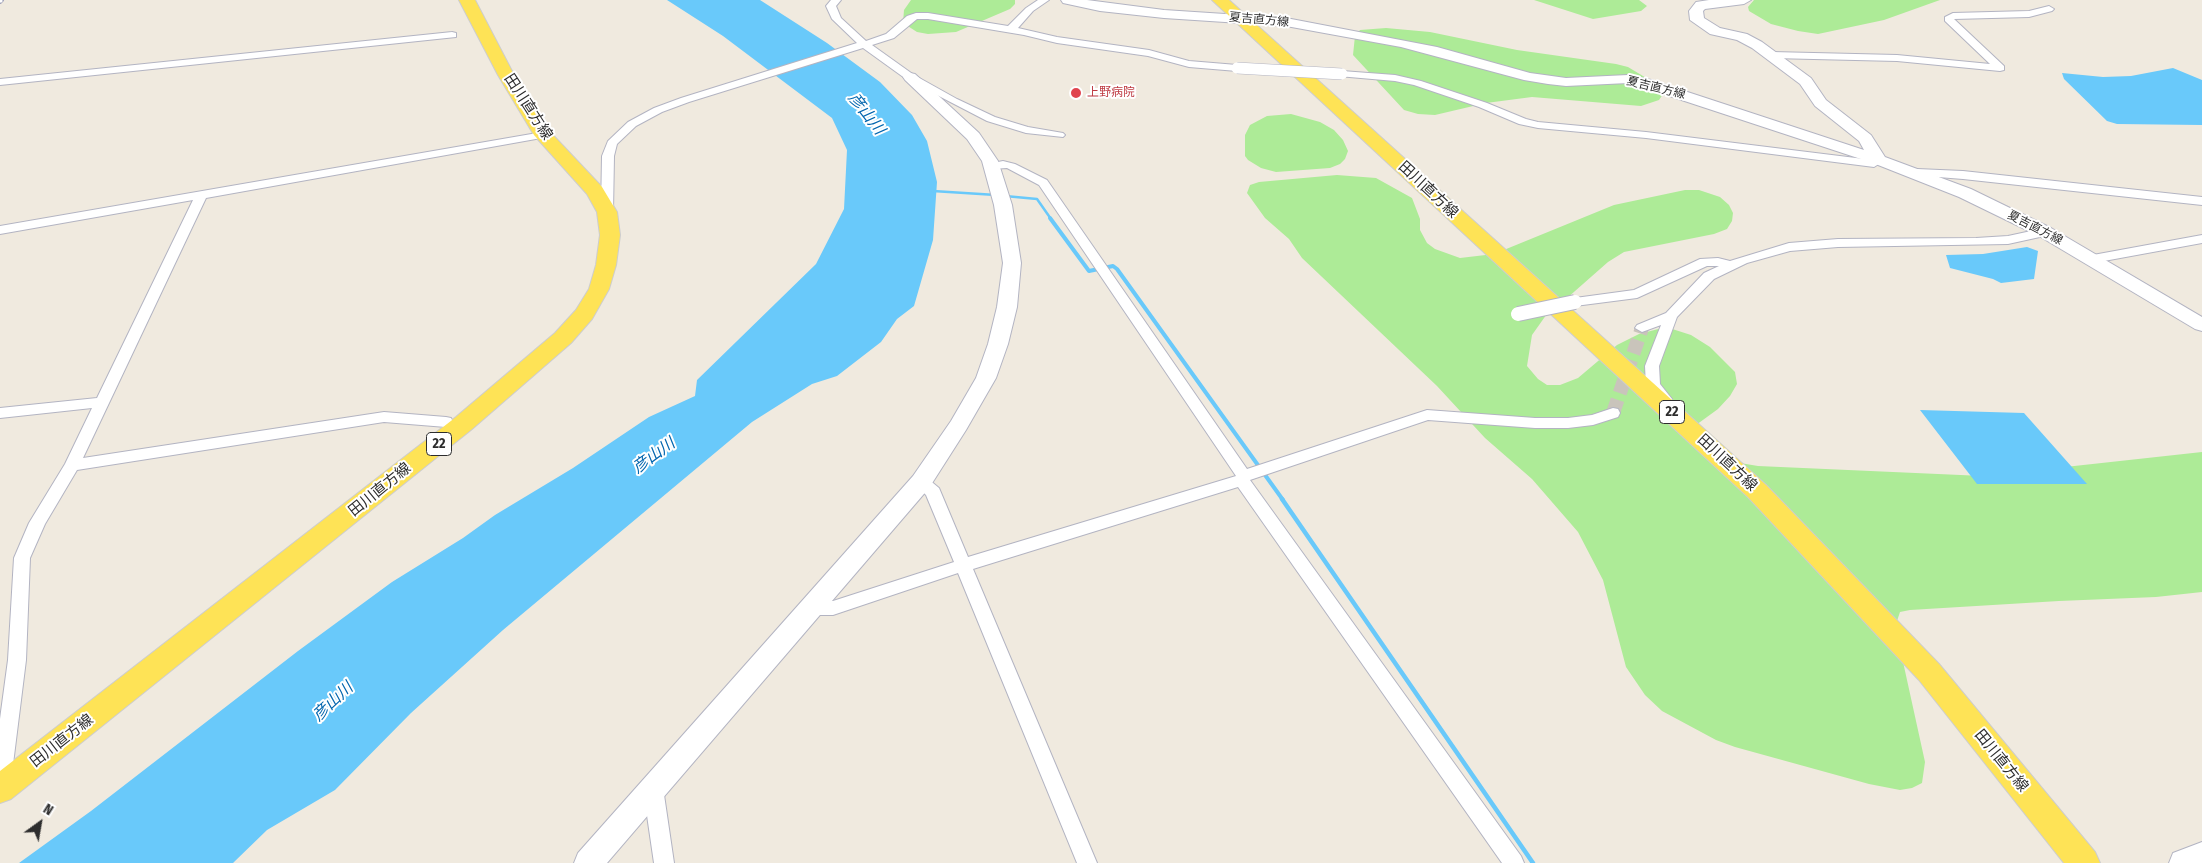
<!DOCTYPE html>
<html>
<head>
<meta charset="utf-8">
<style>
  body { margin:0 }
  #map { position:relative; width:2202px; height:863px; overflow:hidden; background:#f0eadf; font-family:"Fira Sans Condensed",sans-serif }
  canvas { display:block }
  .north { position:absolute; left:15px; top:798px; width:50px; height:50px; -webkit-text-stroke:4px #fff; paint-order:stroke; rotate:32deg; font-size:14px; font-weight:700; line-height:20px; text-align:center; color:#2d2d2d }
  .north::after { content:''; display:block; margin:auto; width:18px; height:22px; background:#2d2d2d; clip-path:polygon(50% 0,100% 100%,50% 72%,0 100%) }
</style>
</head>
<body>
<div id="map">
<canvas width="2202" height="863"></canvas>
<div class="north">N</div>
</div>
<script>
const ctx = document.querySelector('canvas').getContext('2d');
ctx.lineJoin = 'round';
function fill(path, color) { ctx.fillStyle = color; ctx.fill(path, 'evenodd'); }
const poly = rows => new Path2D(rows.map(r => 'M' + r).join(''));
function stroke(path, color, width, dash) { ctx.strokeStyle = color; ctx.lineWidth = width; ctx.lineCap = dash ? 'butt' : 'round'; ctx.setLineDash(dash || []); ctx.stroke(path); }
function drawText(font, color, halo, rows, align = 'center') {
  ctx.font = font + ' "Fira Sans Condensed","Noto Sans JP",sans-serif'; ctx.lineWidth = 4; ctx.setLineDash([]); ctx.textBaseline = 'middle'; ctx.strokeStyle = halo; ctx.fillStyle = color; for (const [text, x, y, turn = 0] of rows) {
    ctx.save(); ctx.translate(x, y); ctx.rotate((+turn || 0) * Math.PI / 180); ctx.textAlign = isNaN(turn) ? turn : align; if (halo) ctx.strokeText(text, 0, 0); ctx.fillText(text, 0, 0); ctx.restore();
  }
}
fill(poly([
  [911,0,1015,0,1015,4,1010,9,956,32,928,34,917,32,903,23,904,10],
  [1534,0,1639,0,1647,6,1641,11,1593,19],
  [1754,0,1940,0,1884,20,1818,34,1798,31,1771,24,1749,11,1748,7],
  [1386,28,1430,32,1517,50,1616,64,1628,67,1658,85,1663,94,1659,100,1641,106,1532,97,1486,103,1435,115,1418,114,1404,110,1353,55,1355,36,1360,30],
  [1291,114,1320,122,1334,130,1343,140,1348,151,1345,159,1340,164,1330,168,1276,172,1261,168,1248,160,1245,156,1245,135,1250,125,1267,116],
  [1337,175,1376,178,1412,198,1420,219,1420,230,1427,243,1435,249,1460,258,1494,254,1614,205,1685,190,1699,190,1720,197,1729,205,1733,213,1732,221,1727,229,1714,234,1624,252,1608,262,1558,306,1549,311,1532,335,1527,366,1538,379,1547,385,1560,385,1578,378,1617,345,1639,334,1666,327,1691,335,1710,347,1735,372,1737,384,1730,396,1718,409,1696,425,1734,462,1758,466,1983,476,2202,452,2202,592,2156,597,2059,601,1910,610,1900,612,1897,621,1898,639,1925,762,1922,783,1912,788,1900,790,1869,784,1735,747,1716,740,1662,711,1645,695,1626,667,1603,580,1578,532,1532,479,1485,438,1437,386,1302,258,1289,239,1265,218,1247,193,1250,185,1259,182]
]), '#adeb97');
fill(poly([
  [667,0,760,0,827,43,880,82,912,115,927,141,937,182,933,240,914,306,897,319,881,342,837,376,812,384,752,422,503,630,411,713,335,790,267,830,233,863,19,863,91,811,298,651,392,582,463,538,495,515,573,468,649,417,695,396,697,380,816,264,844,209,847,150,832,118,723,36],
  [2173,68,2202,80,2202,125,2117,124,2107,121,2064,79,2062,73,2103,77,2131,76],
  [2027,247,2038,251,2034,279,2001,283,1993,279,1950,268,1946,255,1983,254],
  [1920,410,2024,413,2087,484,1977,484]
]), '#69c9fa');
stroke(poly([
  [933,191,996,195],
  [1005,196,1037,199,1051,219]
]), '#69c9fa', 2.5);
stroke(poly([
  [1050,218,1089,271,1113,266,1117,269,1283,500]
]), '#69c9fa', 4);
stroke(poly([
  [1282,499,1533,863]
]), '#69c9fa', 4.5);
stroke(poly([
  [1613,413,1642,328]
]), '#c9c4bb', 14, [14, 7]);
const street = poly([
  [831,0,841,0,836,6,841,18,866,41,886,34,907,16,916,13,928,13,1008,26,1026,8,1038,0,1049,0,1033,11,1018,28,1057,37,1149,50,1189,61,1237,65,1242,68,1237,71,1189,67,1148,56,1057,43,1024,35,928,19,917,19,894,38,872,45,914,75,957,99,995,117,1028,127,1063,133,1065,135,1063,137,1026,133,987,121,906,79,863,48,689,102,662,112,636,126,617,144,614,156,613,212,607,216,603,215,601,212,602,156,608,141,628,122,654,108,681,98,857,43,832,19,826,6,831,0],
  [2049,6,2054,9,2052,11,2029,17,1954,19,2004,66,2004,70,2000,71,1897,61,1772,58,1767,55,1772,52,1897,55,1990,64,1945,21,1945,17,1953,13,2029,11,2049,6],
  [452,32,456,33,456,37,0,85,0,79,452,32],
  [1342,71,1395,75,1421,81,1487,103,1526,119,1538,122,1646,132,1872,160,1879,157,1885,160,1874,167,1646,138,1538,128,1519,124,1479,107,1414,85,1395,81,1338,76,1338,72,1342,71],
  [543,132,547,133,549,135,547,137,206,198,83,458,384,412,446,417,451,418,453,422,451,426,446,427,384,422,77,470,45,524,30,558,26,660,13,764,21,771,24,777,21,783,14,786,7,783,0,777,0,719,8,660,14,558,29,523,65,464,92,408,0,418,0,408,97,398,193,200,0,234,0,226,543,132],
  [1003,161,1015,164,1047,180,1247,469,1427,410,1535,418,1568,418,1592,415,1613,408,1618,409,1620,413,1618,417,1593,425,1568,428,1535,428,1428,420,1250,480,1521,856,1524,863,1502,863,1238,487,973,569,1097,863,1077,863,958,573,833,615,810,615,804,613,801,608,804,603,810,601,833,601,954,562,926,495,913,482,915,478,921,476,927,478,939,488,968,557,1236,476,1039,185,1007,168,992,169,986,166,988,164,1003,161],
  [1917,169,1963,171,2202,197,2202,205,1963,179,1913,175,1911,173,1917,169],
  [2045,228,2049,229,2051,232,2049,235,2008,244,1838,247,1790,251,1747,263,1714,279,1677,317,1659,366,1660,384,1672,399,1670,402,1665,404,1660,402,1646,385,1645,366,1661,325,1642,332,1635,328,1637,325,1666,313,1704,273,1719,266,1707,266,1637,298,1575,306,1568,302,1575,298,1634,290,1700,259,1718,258,1730,261,1789,243,1838,239,1976,238,2008,236,2045,228],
  [2202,235,2202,243,2093,263,2087,259,2093,255,2202,235],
  [653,779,660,782,663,788,674,863,654,863,643,788,646,782,653,779]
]);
const secondary = poly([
  [1061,0,1087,0,1164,10,1286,18,1437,47,1530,73,1566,78,1628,75,1651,80,1864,150,1859,141,1815,106,1800,84,1752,48,1737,40,1710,34,1690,20,1689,11,1696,2,1709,0,1751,0,1744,4,1705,9,1703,11,1704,18,1720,28,1747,34,1762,42,1811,78,1826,100,1871,135,1885,157,1971,189,2051,228,2202,317,2202,331,2195,329,2039,236,1959,197,1873,163,1642,87,1628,83,1566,86,1548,84,1524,80,1401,47,1286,26,1164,18,1100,11,1063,3,1061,0],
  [910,73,915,74,979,133,998,161,1012,205,1021,263,1017,307,1008,344,996,378,966,430,929,488,607,863,574,863,578,853,913,476,951,421,976,378,988,344,997,307,1003,263,994,205,982,161,967,139,905,80,903,77,905,74,910,73],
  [2202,842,2202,863,2169,863,2173,853,2202,842]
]);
const primary = poly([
  [459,0,475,0,514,75,550,132,602,187,617,212,620,235,616,265,609,289,592,319,571,343,472,429,11,799,0,803,0,771,456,417,555,333,576,310,589,289,596,265,600,235,597,212,587,194,534,135,498,75,459,0],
  [1212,0,1229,0,1766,485,1939,664,2095,852,2100,863,2064,863,1919,680,1748,497,1212,0]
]);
stroke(street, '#b3b4c2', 2);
stroke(secondary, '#b3b4c2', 2);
stroke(primary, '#cdcdcd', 2);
fill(street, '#fff');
fill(secondary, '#fff');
fill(primary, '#fee356');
const rail = poly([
  [0,2,2,0]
]);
stroke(rail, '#a0a2b9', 4);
stroke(rail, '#fff', 2.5, [8]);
const streetBridgeFar1 = poly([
  [1237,68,1342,74]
]);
const streetBridge = poly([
  [1518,314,1575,302]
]);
stroke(streetBridgeFar1, '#b3b4c2', 12, []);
stroke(streetBridge, '#b3b4c2', 16, []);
stroke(streetBridgeFar1, '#fff', 11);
stroke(streetBridge, '#fff', 14);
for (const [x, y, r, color] of [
  [1076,93,6,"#e0444e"]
]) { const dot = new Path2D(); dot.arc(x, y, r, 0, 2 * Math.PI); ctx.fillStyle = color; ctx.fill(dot); stroke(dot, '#fff', 2); }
drawText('12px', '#2d2d2d', '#fff', [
  ["夏吉直方線",1259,20,5],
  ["夏吉直方線",1656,88,14],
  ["夏吉直方線",2035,228,27]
]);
drawText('12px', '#be3a42', '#fff', [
  ["上野病院",1087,93]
], 'left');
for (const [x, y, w] of [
  [1672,412,25],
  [439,444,25]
]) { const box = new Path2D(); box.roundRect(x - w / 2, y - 11.5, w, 23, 4); ctx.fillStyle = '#fff'; ctx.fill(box); stroke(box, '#2d2d2d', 1); }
drawText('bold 14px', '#2d2d2d', null, [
  ["22",1672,412],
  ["22",439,444]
]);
drawText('15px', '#2d2d2d', '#fff', [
  ["田川直方線",528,107,57],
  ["田川直方線",1428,190,43],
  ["田川直方線",1727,463,43],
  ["田川直方線",380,490,-39],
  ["田川直方線",62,741,-38],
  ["田川直方線",2001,761,51]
]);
drawText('italic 16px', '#0165ae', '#fff', [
  ["彦山川",866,114,52],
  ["彦山川",654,456,-36],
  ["彦山川",333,702,-43]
]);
</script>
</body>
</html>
